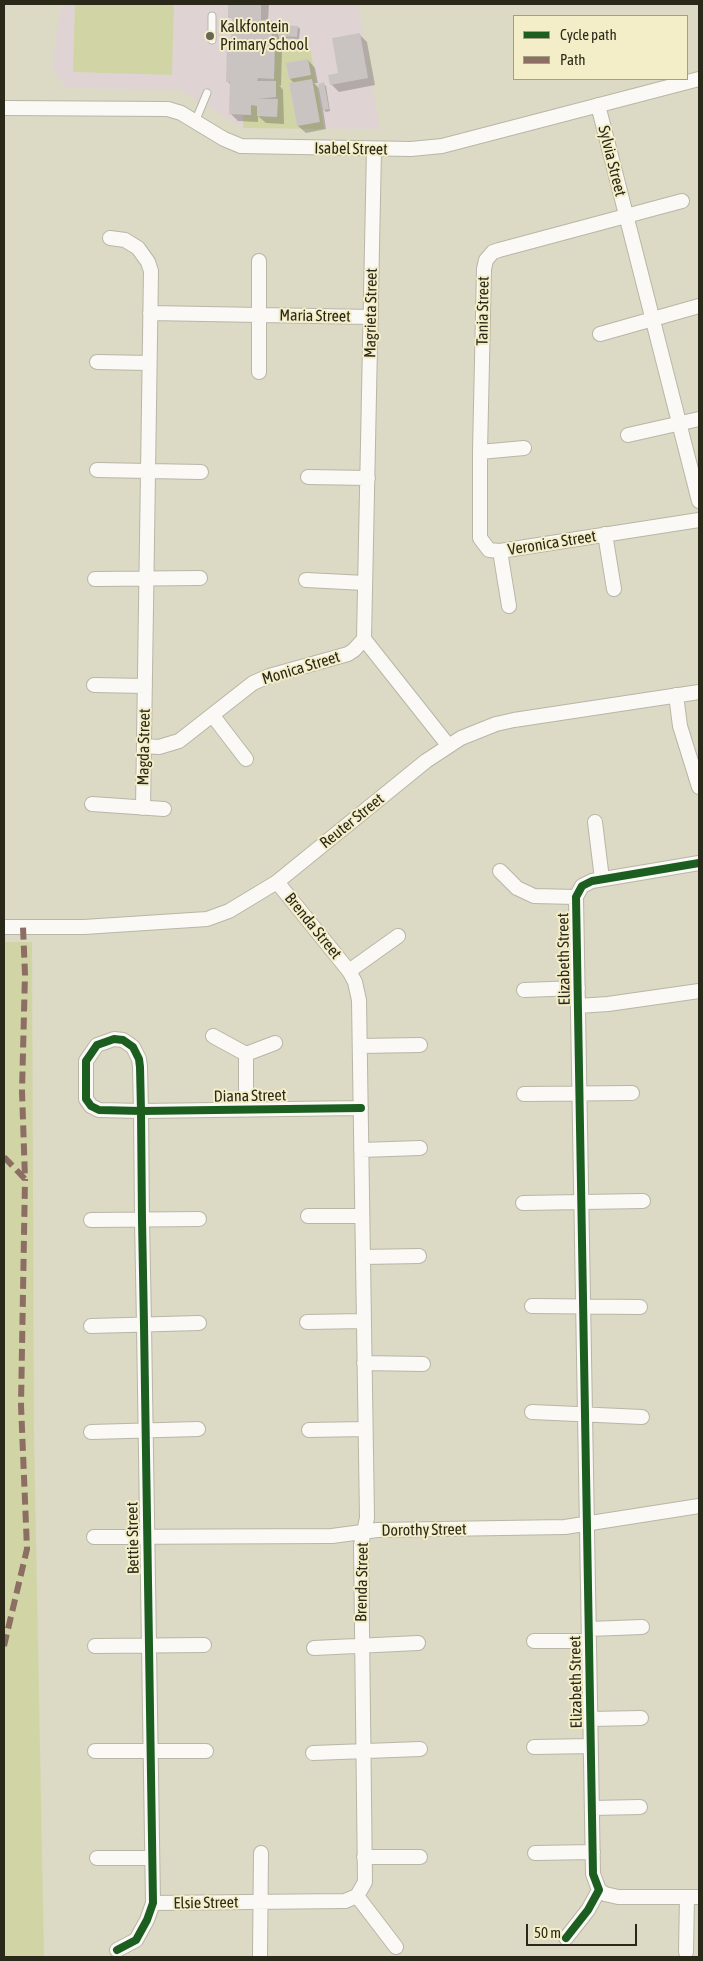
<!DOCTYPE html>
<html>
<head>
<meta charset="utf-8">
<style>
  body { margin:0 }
  #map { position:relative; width:703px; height:1961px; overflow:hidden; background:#dcd9c5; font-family:"Asap Condensed",sans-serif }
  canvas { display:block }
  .frame { position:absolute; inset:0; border:5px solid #2a2819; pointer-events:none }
  .legend { position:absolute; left:513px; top:15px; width:175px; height:65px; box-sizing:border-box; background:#f4eec8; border:1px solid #a39f82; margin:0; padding:6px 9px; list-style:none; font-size:15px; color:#2a2819 }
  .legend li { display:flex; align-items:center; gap:10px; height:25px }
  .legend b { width:25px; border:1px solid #a39f82 }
  .scale { position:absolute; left:526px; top:1924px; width:111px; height:22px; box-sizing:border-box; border:2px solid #2a2819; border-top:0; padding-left:6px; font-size:15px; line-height:18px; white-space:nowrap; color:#2a2819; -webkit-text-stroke:4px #f4eec8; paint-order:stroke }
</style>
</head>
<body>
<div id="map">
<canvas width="703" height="1961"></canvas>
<div class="frame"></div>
<ul class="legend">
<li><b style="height:6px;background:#1b5e20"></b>Cycle path</li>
<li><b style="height:6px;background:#8d6e63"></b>Path</li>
</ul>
<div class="scale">50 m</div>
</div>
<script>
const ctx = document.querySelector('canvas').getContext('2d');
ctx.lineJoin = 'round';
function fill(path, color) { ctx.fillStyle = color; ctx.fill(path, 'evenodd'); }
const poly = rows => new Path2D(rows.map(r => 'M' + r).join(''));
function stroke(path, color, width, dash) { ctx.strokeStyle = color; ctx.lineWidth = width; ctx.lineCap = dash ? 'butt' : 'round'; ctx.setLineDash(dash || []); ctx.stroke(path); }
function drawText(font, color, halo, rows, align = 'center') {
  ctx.font = font + ' "Asap Condensed",sans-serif'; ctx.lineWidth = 4; ctx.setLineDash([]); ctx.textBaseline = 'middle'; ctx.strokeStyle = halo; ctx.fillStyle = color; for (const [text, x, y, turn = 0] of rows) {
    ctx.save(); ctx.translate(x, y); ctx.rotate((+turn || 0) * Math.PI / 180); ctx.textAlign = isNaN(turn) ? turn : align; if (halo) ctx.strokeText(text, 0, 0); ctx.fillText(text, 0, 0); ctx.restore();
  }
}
fill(poly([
  [61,4,358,4,380,129,243,128,181,90,66,88,52,68]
]), '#dfd4d3');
fill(poly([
  [75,4,174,4,172,75,73,72],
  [278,38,309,41,324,129,243,128,243,115,251,115,251,105,257,106,257,116,277,117,276,82,274,81,275,40],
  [308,59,311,75,289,79,286,63],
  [312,80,319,122,297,126,289,84],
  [4,942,32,942,34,1435,44,1957,4,1957]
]), '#d1d5a6');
fill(poly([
  [229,4,269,4,268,21,272,21,279,29,298,27,300,29,299,39,281,38,279,36,279,46,282,49,281,86,279,85,283,90,284,124,266,123,258,116,258,122,238,121,230,113,231,85,227,81,228,40,232,40,233,20,229,15],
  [360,35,367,42,375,85,339,92,331,84,340,74],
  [308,60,315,68,318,83,314,83,320,89,323,84,326,86,330,111,326,112,323,109,326,129,306,133,298,126,295,84,290,79]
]), '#0003');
fill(poly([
  [228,4,261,4,261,20,272,20,272,39,267,40,275,40,274,79,258,78,257,81,276,81,276,97,257,99,278,99,277,117,257,116,257,106,251,105,251,115,229,114,230,82,226,82,227,41,231,39,232,18,228,18],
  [278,25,298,26,297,37,278,36],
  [360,33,368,78,330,85,328,75,338,73,332,38],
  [308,59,311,75,289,79,286,63],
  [312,79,320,122,297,126,289,83],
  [324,82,329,109,323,110,318,84]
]), '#c9c4c1');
const lane = poly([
  [212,40,212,16],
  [195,122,207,93]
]);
const street = poly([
  [598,105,699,501],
  [4,108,168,109,181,113,224,139,241,146,411,149,442,146,699,79],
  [374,149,364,639,448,745],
  [682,201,499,250,493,252,486,260,484,269,480,452,480,538,489,550,500,551,699,520],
  [110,238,125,240,138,248,148,262,151,271,143,808],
  [150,313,371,317],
  [600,334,699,306],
  [97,362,149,363],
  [259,372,259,261],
  [628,435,699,419],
  [480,452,524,448],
  [97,470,201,472],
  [308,477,368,478],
  [605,534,614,589],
  [500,551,509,606],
  [95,579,200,578],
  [306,580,365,583],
  [94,685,145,686],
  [676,695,680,726,699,787],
  [213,716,246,759],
  [144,746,159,747,179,741,253,683,269,676,348,654,354,650,364,639],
  [92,804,164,809],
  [595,822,602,879],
  [500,871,517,888,534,896,576,897],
  [277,882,349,971,355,982,359,1000,367,1518,361,1545,365,1882,357,1896,396,1947],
  [4,927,84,927,207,919,229,911,277,882,426,761,461,738,496,724,514,720,699,692],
  [349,971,398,936],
  [524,990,578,988],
  [578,1006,608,1004,699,991],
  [213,1036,246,1054,246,1110],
  [360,1046,420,1045],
  [246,1054,275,1043],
  [524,1094,632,1093],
  [361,1150,420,1148],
  [523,1203,643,1201],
  [308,1216,362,1216],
  [91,1220,199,1219],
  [363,1257,419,1256],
  [532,1306,640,1307],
  [307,1322,364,1321],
  [91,1326,199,1323],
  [364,1363,423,1364],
  [532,1412,642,1417],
  [309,1430,365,1429],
  [91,1432,198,1429],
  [94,1537,332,1536,377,1530,565,1527,699,1506],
  [589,1629,642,1627],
  [534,1641,589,1641],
  [95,1646,204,1645],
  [314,1648,418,1643],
  [590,1719,641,1718],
  [534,1747,591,1746],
  [95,1751,206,1751],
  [313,1753,420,1749],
  [592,1808,640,1807],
  [535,1853,593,1852],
  [364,1857,420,1857],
  [97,1858,152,1858],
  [599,1890,605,1894,618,1897,699,1897],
  [153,1903,345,1901,357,1896],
  [566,1938,588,1910,599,1890,593,1874,576,897,582,886,592,881,699,863],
  [117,1950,136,1940,147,1920,153,1903,144,1325,142,1220,141,1111,140,1067,139,1059,133,1047,123,1040,114,1039,97,1045,86,1061,86,1099,91,1106,99,1110,141,1111,361,1108],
  [686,1952,687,1897],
  [260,1955,261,1853]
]);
stroke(lane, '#b8b6a6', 9);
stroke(street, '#b8b6a6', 16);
stroke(poly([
  [223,28,231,28]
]), '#ceccc7', 2.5, [1, 4]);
stroke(lane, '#faf9f6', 7);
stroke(street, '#faf9f6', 14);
stroke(poly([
  [4,1157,25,1179,22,1091,25,974,23,927],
  [4,1646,27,1549,21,1405,25,1179]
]), '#8d6e63', 6, [12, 6]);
stroke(poly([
  [566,1938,588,1910,599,1890,593,1874,576,897,582,886,592,881,699,863],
  [117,1950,136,1940,147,1920,153,1903,144,1325,142,1220,141,1111,140,1067,139,1059,133,1047,123,1040,114,1039,97,1045,86,1061,86,1099,91,1106,99,1110,141,1111,361,1108]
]), '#1b5e20', 8);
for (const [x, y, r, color] of [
  [210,36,5,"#686655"]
]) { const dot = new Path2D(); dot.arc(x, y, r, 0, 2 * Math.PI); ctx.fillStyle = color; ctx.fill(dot); stroke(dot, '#f4eec8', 2); }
drawText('16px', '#2a2819', '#f4eec8', [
  ["Kalkfontein",220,27],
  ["Primary School",220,45]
], 'left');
drawText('16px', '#2a2819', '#f4eec8', [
  ["Isabel Street",351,149,1],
  ["Sylvia Street",612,161,76],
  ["Tania Street",483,311,-89],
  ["Magrieta Street",371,313,-89],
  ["Maria Street",315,316,1],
  ["Veronica Street",552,543,-9],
  ["Monica Street",301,668,-17],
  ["Magda Street",144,747,-89],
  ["Reuter Street",352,821,-39],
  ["Brenda Street",313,926,51],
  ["Elizabeth Street",564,959,-91],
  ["Diana Street",250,1096,-1],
  ["Dorothy Street",424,1530,-1],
  ["Bettie Street",133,1538,-91],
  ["Brenda Street",362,1582,-89],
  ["Elizabeth Street",576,1682,-91],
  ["Elsie Street",206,1903,-1]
]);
</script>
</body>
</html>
